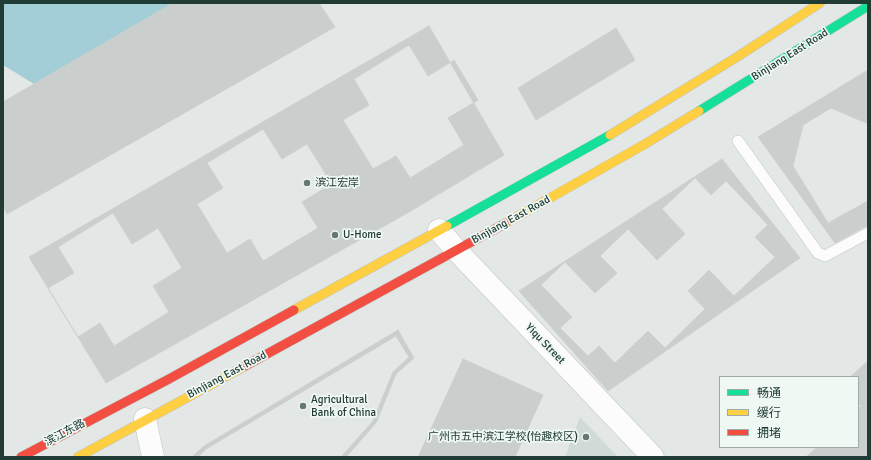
<!DOCTYPE html>
<html>
<head>
<meta charset="utf-8">
<style>
  body { margin:0 }
  #map { position:relative; width:871px; height:460px; overflow:hidden; background:#e3e8e6; font-family:Signika,"Noto Sans SC",sans-serif }
  canvas { display:block }
  .frame { position:absolute; inset:0; border:4px solid #213b35; pointer-events:none }
  .legend { position:absolute; left:719px; top:376px; width:140px; height:72px; box-sizing:border-box; background:#f0f8f4; border:1px solid #9daca8; margin:0; padding:5px 7px; list-style:none; font-size:12px; color:#213b35 }
  .legend li { display:flex; align-items:center; gap:8px; height:20px }
  .legend b { width:20px; border:1px solid #9daca8 }
</style>
</head>
<body>
<div id="map">
<canvas width="871" height="460"></canvas>
<div class="frame"></div>
<ul class="legend">
<li><b style="height:5px;background:#16e098"></b>畅通</li>
<li><b style="height:5px;background:#ffcf43"></b>缓行</li>
<li><b style="height:5px;background:#f24e42"></b>拥堵</li>
</ul>
</div>
<script>
const ctx = document.querySelector('canvas').getContext('2d');
ctx.lineJoin = 'round';
function fill(path, color) { ctx.fillStyle = color; ctx.fill(path, 'evenodd'); }
const poly = rows => new Path2D(rows.map(r => 'M' + r).join(''));
function stroke(path, color, width, dash) { ctx.strokeStyle = color; ctx.lineWidth = width; ctx.lineCap = dash ? 'butt' : 'round'; ctx.setLineDash(dash || []); ctx.stroke(path); }
function drawText(font, color, halo, rows, align = 'center') {
  ctx.font = font + ' Signika,"Noto Sans SC",sans-serif'; ctx.lineWidth = 3.5; ctx.setLineDash([]); ctx.textBaseline = 'middle'; ctx.strokeStyle = halo; ctx.fillStyle = color; for (const [text, x, y, turn = 0] of rows) {
    ctx.save(); ctx.translate(x, y); ctx.rotate((+turn || 0) * Math.PI / 180); ctx.textAlign = isNaN(turn) ? turn : align; if (halo) ctx.strokeText(text, 0, 0); ctx.fillText(text, 0, 0); ctx.restore();
  }
}
fill(poly([
  [580,417,618,457,565,457]
]), '#d0dad6');
fill(poly([
  [3,3,270,3,87,89,34,84,3,65]
]), '#a3cdd7');
const building = poly([
  [173,3,319,3,335,27,7,214,3,206,3,102,173,3],
  [429,26,504,155,409,212,106,383,29,257,429,26],
  [616,28,635,60,536,120,518,88,616,28],
  [409,45,428,76,454,60,478,100,448,118,464,145,410,178,396,156,373,169,343,120,369,105,354,79,409,45],
  [868,70,868,225,835,243,758,137,868,70],
  [831,108,866,123,868,122,868,201,828,223,793,166,803,125,831,108],
  [263,129,282,159,307,144,332,184,302,202,318,228,263,261,250,239,227,253,197,204,223,188,207,163,263,129],
  [722,159,800,258,608,391,519,291,722,159],
  [695,178,711,195,726,181,768,225,755,237,775,257,734,296,709,270,688,291,705,309,665,348,648,331,615,363,599,346,588,356,560,328,572,317,541,285,565,262,595,293,617,273,600,256,628,229,657,260,685,234,662,209,695,178],
  [113,213,132,244,158,228,182,268,153,286,169,312,114,346,100,323,78,337,48,288,74,273,58,247,113,213],
  [398,330,414,358,396,374,376,423,346,457,192,457,204,446,398,330],
  [396,336,409,357,393,372,373,421,341,457,198,457,206,449,396,336],
  [463,359,543,395,515,457,418,457,463,359],
  [868,361,868,457,806,457,817,447,858,447,858,409,861,406,858,403,858,377,850,377,868,361]
]);
fill(building, '#cacfcd');
stroke(building, '#cbd1cf', 1);
const lane = poly([
  [738,141,818,253,825,256,868,233]
]);
const street = poly([
  [439,230,457,251,653,457],
  [145,419,153,457]
]);
const fast = poly([
  [699,111,868,6],
  [447,226,610,135]
]);
const slow = poly([
  [610,135,737,57,820,3],
  [506,223,645,144,699,111],
  [294,310,447,226],
  [78,457,245,366]
]);
const jam = poly([
  [245,366,506,223],
  [21,457,169,379,294,310]
]);
stroke(lane, '#c0c5c3', 12);
stroke(street, '#c0c5c3', 23);
stroke(fast, '#bfc6c3', 10);
stroke(slow, '#bfc6c3', 10);
stroke(jam, '#bfc6c3', 10);
stroke(lane, '#fbfcfb', 11);
stroke(street, '#fbfcfb', 22);
stroke(fast, '#16e098', 9);
stroke(slow, '#ffcf43', 9);
stroke(jam, '#f24e42', 9);
for (const [x, y, r, color] of [
  [307,183,4,"#657873"],
  [335,235,4,"#657873"],
  [303,406,4,"#657873"],
  [586,437,4,"#657873"]
]) { const dot = new Path2D(); dot.arc(x, y, r, 0, 2 * Math.PI); ctx.fillStyle = color; ctx.fill(dot); stroke(dot, '#f0f8f4', 1.5); }
drawText('11px', '#213b35', '#f0f8f4', [
  ["Binjiang East Road",790,55,-32],
  ["Binjiang East Road",511,220,-29],
  ["Yiqu Street",545,344,46],
  ["Binjiang East Road",227,375,-28],
  ["滨江东路",65,433,-28]
]);
drawText('11px', '#213b35', '#f0f8f4', [
  ["滨江宏岸",315,183],
  ["U-Home",343,235],
  ["Agricultural",311,400],
  ["Bank of China",311,413],
  ["广州市五中滨江学校(怡趣校区)",578,437,"right"]
], 'left');
</script>
</body>
</html>
